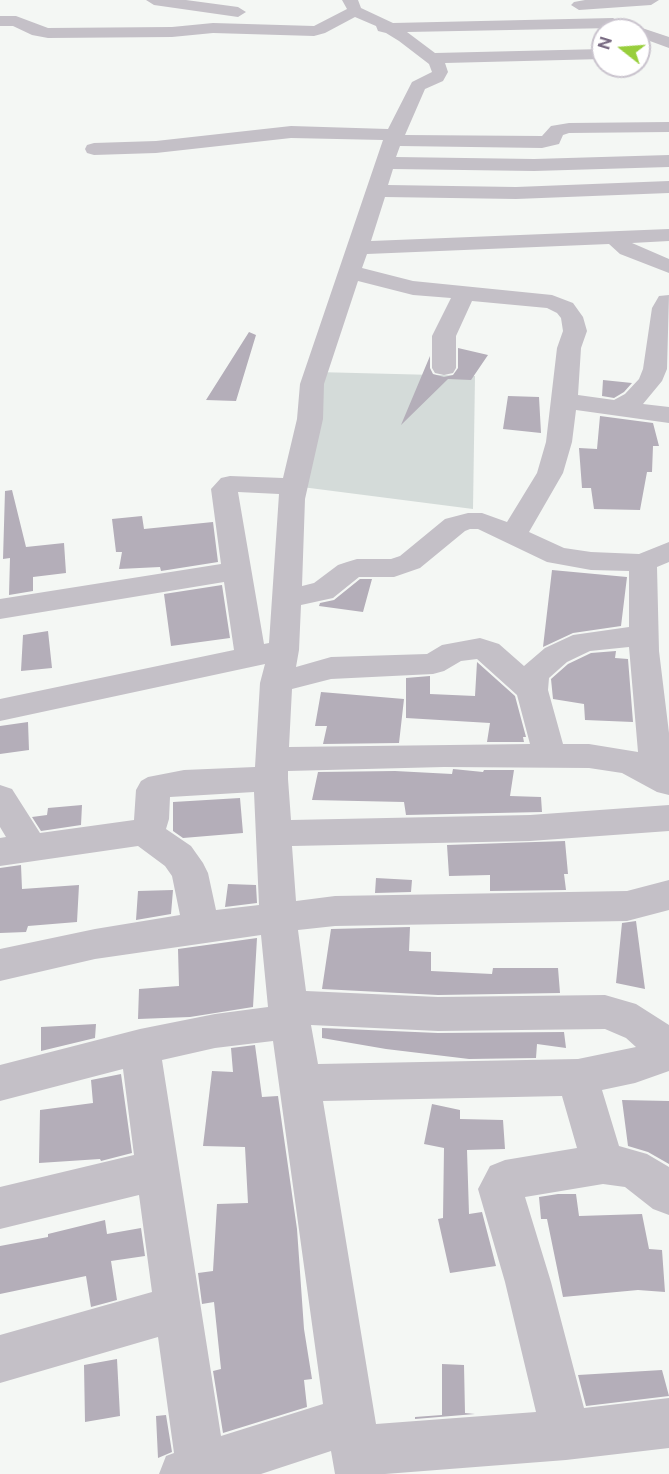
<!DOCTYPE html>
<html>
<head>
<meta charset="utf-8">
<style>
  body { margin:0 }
  #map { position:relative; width:669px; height:1474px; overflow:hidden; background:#f4f7f4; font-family:"Public Sans",sans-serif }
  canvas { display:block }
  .north { position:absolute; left:591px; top:18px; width:60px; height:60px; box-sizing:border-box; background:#fff; border:2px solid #c9c3cd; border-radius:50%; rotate:287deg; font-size:16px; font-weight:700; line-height:24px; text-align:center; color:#776981 }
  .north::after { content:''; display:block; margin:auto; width:21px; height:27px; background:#98ce3c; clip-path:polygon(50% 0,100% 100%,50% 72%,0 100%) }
</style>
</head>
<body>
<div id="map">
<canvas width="669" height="1474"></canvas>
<div class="north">N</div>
</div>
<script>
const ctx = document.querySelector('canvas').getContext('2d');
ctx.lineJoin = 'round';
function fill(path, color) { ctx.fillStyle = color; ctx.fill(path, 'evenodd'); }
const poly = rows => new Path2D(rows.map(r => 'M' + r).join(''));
fill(poly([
  [316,372,475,376,473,509,294,486]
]), '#d4dbd9');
fill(poly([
  [249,332,256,335,236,401,206,400],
  [458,348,488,355,471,380,448,379,401,425,430,356,430,368,433,374,444,377,453,375,458,368],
  [603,380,632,383,624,392,614,398,602,396],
  [508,396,539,397,541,433,503,429],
  [600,416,653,423,659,446,653,446,652,472,647,472,640,510,594,509,591,488,582,488,579,448,597,449],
  [12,490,26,547,64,543,66,573,33,577,33,591,9,595,10,558,3,559,5,491],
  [142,516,144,529,213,522,218,562,161,571,160,567,119,569,122,552,116,552,112,519],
  [552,570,627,577,621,626,573,633,543,647],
  [360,579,372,579,363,612,319,606,320,603,334,600],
  [222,585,230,638,171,646,164,594],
  [48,631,52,668,21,671,23,635],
  [616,651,615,658,628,659,633,722,585,720,584,704,553,699,551,679,568,664,591,653],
  [477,662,515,696,526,737,523,737,524,742,487,742,490,723,406,718,406,678,430,676,430,694,475,696],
  [321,692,404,699,399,743,323,744,327,726,315,726],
  [28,722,29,750,0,754,0,726],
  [453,769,483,772,484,770,514,770,510,796,541,797,542,812,406,815,404,802,312,800,318,772,395,771,452,774],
  [240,798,243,833,183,838,173,831,173,802],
  [82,805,81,825,41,831,32,817,47,815,48,808],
  [565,841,568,874,564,874,566,890,490,891,490,875,449,876,447,845],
  [21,865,22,889,79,885,77,922,28,926,26,932,0,933,0,868],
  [376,878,412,880,411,892,375,893],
  [228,884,256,885,257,903,225,907],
  [173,890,171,914,136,920,138,891],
  [636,921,645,989,616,983,622,923],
  [410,927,409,951,431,952,431,971,492,974,493,968,558,968,560,993,438,995,322,989,331,929],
  [257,938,253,1007,190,1017,138,1019,139,989,179,986,178,949],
  [96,1024,95,1038,41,1051,41,1027],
  [322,1028,438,1033,564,1032,566,1048,537,1044,536,1058,469,1059,386,1049,322,1038],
  [255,1045,262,1097,278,1096,297,1229,304,1329,312,1379,304,1380,307,1407,223,1433,213,1371,221,1369,214,1302,202,1304,198,1273,213,1271,217,1204,248,1203,245,1147,203,1146,212,1071,233,1072,231,1048],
  [121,1074,132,1153,101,1161,100,1159,39,1163,40,1110,93,1103,91,1080],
  [622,1100,669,1101,669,1164,648,1152,628,1146],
  [432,1104,460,1110,460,1119,503,1120,505,1149,467,1150,469,1214,482,1212,496,1266,450,1273,438,1219,443,1218,444,1148,424,1144],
  [558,1194,576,1194,579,1216,642,1214,649,1249,662,1250,665,1292,638,1290,563,1297,547,1219,541,1219,539,1197],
  [105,1220,107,1234,141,1228,145,1256,111,1261,117,1300,91,1307,86,1276,0,1294,0,1246,48,1237,48,1234],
  [117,1359,120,1416,85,1422,84,1365],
  [442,1364,464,1365,465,1413,475,1414,415,1419,415,1417,442,1415],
  [662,1370,669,1396,586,1406,578,1375],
  [166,1415,172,1452,158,1458,156,1416]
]), '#b4aeb9');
fill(poly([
  [146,0,186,0,238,7,246,12,238,17,154,5,146,0],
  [342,0,358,0,361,8,393,23,613,18,621,23,613,28,407,32,435,53,603,49,603,59,445,63,448,72,443,81,425,89,405,135,542,136,551,126,569,123,669,122,669,132,569,133,563,135,559,144,542,148,400,146,396,157,534,159,669,155,669,167,534,171,393,169,388,185,516,187,669,181,669,193,516,199,385,197,371,241,669,229,669,241,632,243,669,259,669,273,620,254,609,244,367,254,362,268,413,281,552,295,573,303,583,317,587,331,581,348,578,395,614,400,625,394,639,379,643,369,652,308,659,296,669,295,667,369,662,381,643,404,669,407,669,423,576,410,572,442,563,473,529,532,564,548,591,552,639,554,669,542,669,562,657,567,659,651,669,733,669,795,657,792,622,773,589,768,444,767,288,771,288,779,291,820,530,815,669,805,669,831,530,841,292,846,296,901,335,896,627,891,669,880,669,910,627,921,335,926,298,930,306,991,438,997,605,995,636,1004,669,1025,669,1071,635,1083,602,1090,619,1146,647,1154,669,1167,669,1215,653,1209,625,1187,603,1184,525,1197,551,1282,584,1408,669,1398,669,1448,566,1460,385,1474,335,1474,331,1451,261,1474,159,1474,166,1456,174,1453,158,1337,0,1383,0,1335,152,1292,139,1195,0,1229,0,1187,134,1155,123,1069,0,1101,0,1065,140,1029,215,1014,268,1007,261,935,95,959,0,981,0,949,95,929,180,915,172,876,165,866,138,846,0,866,0,838,6,837,0,827,0,785,12,789,40,833,134,820,136,790,141,781,148,777,184,770,255,767,260,683,265,664,0,721,0,699,234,650,224,582,0,619,0,599,221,564,211,489,221,478,230,476,283,478,297,419,300,384,383,140,291,138,156,153,94,155,87,153,85,149,87,145,94,143,156,141,291,126,388,129,412,82,432,72,429,64,399,41,386,33,378,31,376,26,355,17,325,33,314,36,213,33,172,37,48,38,32,35,13,26,0,26,0,16,16,16,48,28,172,27,213,23,314,26,347,9,342,0],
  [358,281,413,295,451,298,432,336,432,368,435,373,444,375,453,373,456,368,456,336,472,301,547,308,557,313,561,318,563,331,557,348,546,442,537,473,507,522,482,513,468,513,445,519,400,556,391,559,357,559,347,562,338,565,314,583,302,586,305,499,323,419,324,384,358,281],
  [238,492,279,494,269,643,264,644,238,492],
  [470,529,478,529,547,562,591,570,629,571,629,627,573,635,545,648,524,666,499,644,480,638,442,645,427,654,331,657,296,667,299,650,301,605,333,598,359,577,394,577,420,568,465,531,470,529],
  [629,647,638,752,589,744,563,744,548,690,549,678,567,662,590,651,629,647],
  [477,659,517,695,530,744,289,747,292,689,331,679,433,674,444,671,461,661,477,659],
  [254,792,259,905,216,910,208,873,203,863,191,846,166,829,169,819,170,797,254,792],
  [311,1025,438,1031,605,1029,626,1038,636,1047,578,1059,318,1064,311,1025],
  [273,1041,323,1404,221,1436,162,1060,215,1048,273,1041],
  [562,1096,577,1148,505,1160,490,1166,478,1189,505,1282,536,1412,376,1424,323,1101,562,1096],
  [585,0,659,0,651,5,579,10,571,5,574,2,585,0],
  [639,27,669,37,669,48,639,37,639,30,632,30,639,27]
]), '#c4c0c7');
</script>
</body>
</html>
